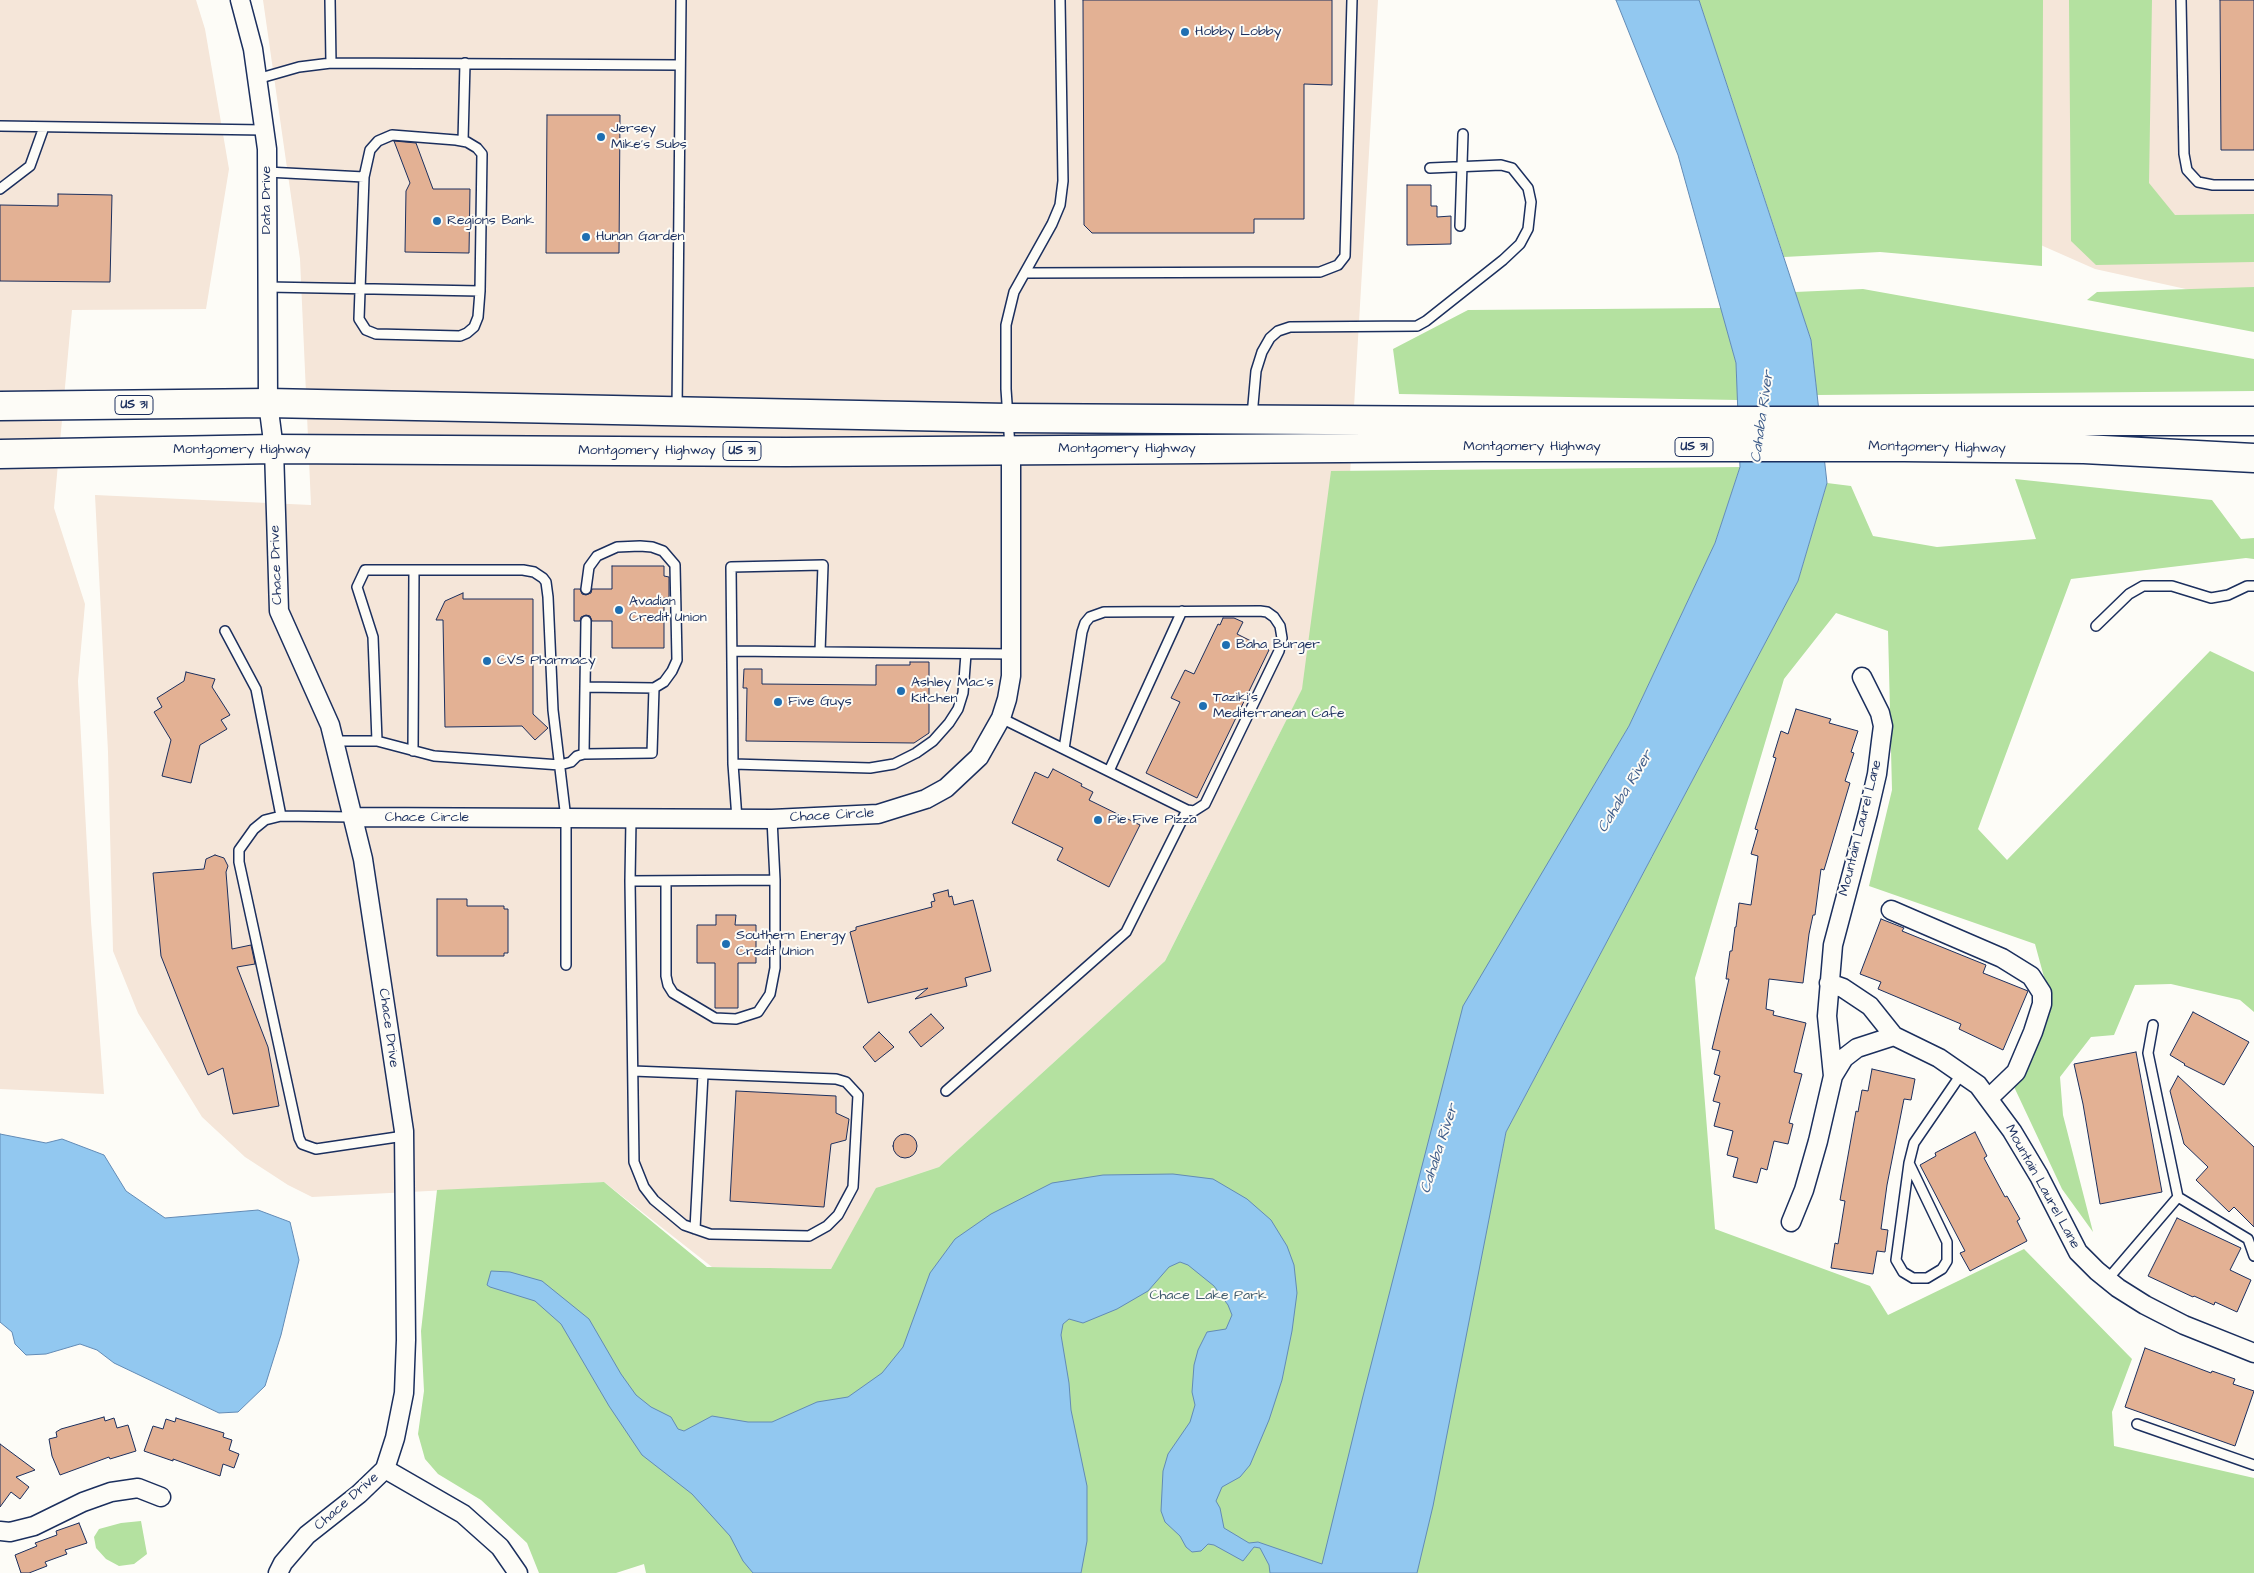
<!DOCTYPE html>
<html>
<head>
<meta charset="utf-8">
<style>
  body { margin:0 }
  canvas { display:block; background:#fdfcf7 }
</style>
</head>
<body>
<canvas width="2254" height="1573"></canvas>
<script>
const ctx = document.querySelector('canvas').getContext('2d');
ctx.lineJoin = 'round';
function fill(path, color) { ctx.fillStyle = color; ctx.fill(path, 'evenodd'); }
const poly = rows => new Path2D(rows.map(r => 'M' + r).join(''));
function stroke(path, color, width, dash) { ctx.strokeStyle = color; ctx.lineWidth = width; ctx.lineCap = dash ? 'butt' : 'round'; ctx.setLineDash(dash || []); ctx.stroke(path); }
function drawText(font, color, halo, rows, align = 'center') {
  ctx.font = font + ' "Architects Daughter",sans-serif'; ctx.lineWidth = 4; ctx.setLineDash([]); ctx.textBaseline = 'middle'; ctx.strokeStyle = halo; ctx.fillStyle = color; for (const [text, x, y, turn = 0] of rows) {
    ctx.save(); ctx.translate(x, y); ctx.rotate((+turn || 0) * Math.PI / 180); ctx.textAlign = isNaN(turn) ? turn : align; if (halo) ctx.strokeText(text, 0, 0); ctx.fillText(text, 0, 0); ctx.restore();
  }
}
fill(poly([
  [0,0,196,0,205,29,229,169,206,309,72,310,54,508,85,604,78,681,91,921,104,1094,0,1089],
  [263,0,1378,0,1342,610,1165,961,939,1167,879,1187,831,1269,712,1267,604,1182,312,1197,288,1185,245,1157,202,1117,138,1013,113,951,108,752,95,495,311,505,300,259],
  [1757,0,2254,0,2254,304,2095,269,1805,141]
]), '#f5e6d9');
fill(poly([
  [1699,0,2043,0,2042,266,1880,252,1784,257],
  [2069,0,2152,0,2149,183,2175,215,2254,214,2254,262,2096,265,2071,241],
  [2254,287,2254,332,2087,300,2097,292],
  [1863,289,2254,359,2254,391,1817,395,1811,340,1795,292],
  [1721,308,1736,363,1738,400,1399,394,1393,349,1468,310],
  [1740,467,1715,543,1629,726,1593,787,1484,1114,1485,1237,1506,1132,1798,581,1827,483,1851,486,1873,536,1937,547,2036,539,2015,479,2212,500,2241,539,2254,538,2254,559,2246,558,2071,579,1978,829,2007,860,2210,651,2254,672,2254,1012,2240,1000,2171,984,2135,985,2114,1035,2091,1037,2060,1077,2063,1115,2093,1232,2062,1189,2008,1074,2050,999,2035,944,1869,886,1892,790,1888,631,1836,613,1784,679,1695,978,1715,1229,1870,1286,1888,1315,2024,1249,2132,1359,2112,1412,2114,1446,2254,1478,2254,1573,646,1573,644,1564,616,1573,539,1573,527,1543,481,1500,438,1474,425,1459,418,1434,424,1391,421,1331,437,1190,604,1182,707,1267,831,1269,876,1188,939,1167,1165,961,1302,689,1331,471],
  [141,1521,147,1554,134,1564,119,1566,106,1559,96,1548,94,1537,99,1529,121,1523]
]), '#b4e1a0');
const water = poly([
  [1616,0,1699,0,1811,340,1827,483,1798,581,1506,1132,1433,1506,1417,1573,1270,1573,1269,1565,1260,1548,1254,1547,1243,1561,1214,1545,1208,1544,1201,1551,1192,1552,1186,1547,1180,1536,1165,1522,1161,1511,1163,1471,1168,1454,1190,1422,1195,1405,1192,1392,1194,1365,1198,1350,1207,1332,1226,1329,1232,1315,1228,1305,1214,1286,1188,1265,1180,1262,1169,1267,1148,1291,1117,1309,1083,1323,1069,1319,1063,1324,1061,1335,1069,1383,1071,1410,1087,1486,1087,1541,1081,1573,753,1573,743,1561,730,1536,692,1494,642,1455,609,1406,561,1324,535,1301,490,1287,487,1285,491,1271,510,1272,542,1281,589,1319,621,1374,636,1395,651,1407,671,1417,678,1429,684,1431,712,1416,748,1422,772,1422,817,1402,848,1397,882,1373,903,1347,930,1273,955,1239,991,1214,1052,1183,1103,1175,1173,1174,1213,1179,1247,1199,1271,1220,1287,1246,1294,1265,1297,1293,1292,1331,1282,1380,1269,1420,1250,1465,1240,1477,1222,1487,1216,1501,1220,1508,1224,1528,1249,1543,1258,1542,1322,1564,1362,1400,1463,1006,1629,726,1715,543,1740,467,1736,363,1678,155,1616,0],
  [0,1134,46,1143,62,1139,104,1155,126,1191,165,1218,258,1210,290,1222,299,1260,281,1335,265,1386,238,1412,219,1413,114,1363,97,1350,80,1344,46,1354,26,1355,15,1344,12,1332,0,1322,0,1134]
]);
fill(water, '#92c8f0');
stroke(water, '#628bb6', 1);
const building = poly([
  [1083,0,1332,0,1332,85,1304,84,1304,219,1254,219,1254,233,1092,233,1084,225,1083,0],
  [2220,0,2254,0,2254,150,2221,150,2220,0],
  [547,115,620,115,619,253,546,253,547,115],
  [394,141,416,143,433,189,470,189,469,253,405,252,406,191,410,183,394,141],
  [1407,185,1431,185,1431,206,1437,206,1437,217,1451,216,1451,244,1407,245,1407,185],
  [58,194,112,195,110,282,0,281,0,205,58,206,58,194],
  [612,566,664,566,664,576,669,577,669,598,664,598,664,648,612,648,612,621,592,621,590,616,586,615,581,617,580,621,574,621,574,589,580,589,582,594,586,595,591,593,592,589,612,589,612,566],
  [463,593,463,599,533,599,533,714,548,728,535,740,522,726,445,727,443,620,436,620,445,601,463,593],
  [1223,618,1234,618,1243,622,1237,634,1269,650,1197,798,1146,773,1180,702,1171,698,1185,670,1194,674,1218,624,1220,625,1223,618],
  [910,662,929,662,929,733,914,743,746,741,747,688,743,688,744,669,762,669,762,684,876,685,876,665,910,665,910,662],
  [186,672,215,679,212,687,230,715,221,720,227,729,200,745,191,783,162,776,171,740,154,712,162,707,157,698,184,681,186,672],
  [1796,709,1831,719,1829,723,1858,731,1851,752,1854,753,1845,781,1850,783,1824,870,1821,869,1815,915,1813,915,1809,934,1803,983,1769,979,1766,1009,1774,1011,1773,1015,1806,1023,1794,1072,1802,1074,1789,1123,1793,1124,1788,1144,1774,1141,1767,1170,1761,1168,1757,1183,1733,1177,1738,1158,1727,1155,1733,1131,1714,1126,1720,1103,1713,1101,1720,1076,1714,1074,1720,1051,1712,1049,1729,979,1726,979,1730,951,1732,951,1735,927,1736,927,1739,903,1751,905,1758,856,1751,854,1758,830,1755,829,1776,758,1773,757,1781,731,1788,734,1796,709],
  [1053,769,1082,784,1081,786,1093,792,1089,800,1140,825,1109,887,1057,860,1063,848,1012,823,1035,772,1048,778,1053,769],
  [215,855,224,858,228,866,226,872,232,949,251,945,255,964,237,967,268,1047,279,1106,233,1114,223,1068,208,1075,161,956,153,873,204,869,206,859,215,855],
  [948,890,949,897,952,896,954,905,973,900,991,971,965,978,967,986,915,999,928,988,868,1003,850,932,856,930,856,927,932,907,931,902,935,901,933,894,948,890],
  [437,899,467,899,467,906,504,906,504,909,508,909,508,953,504,953,504,956,437,956,437,899],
  [716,915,736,915,735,925,756,925,756,963,738,963,738,1008,715,1008,715,963,697,963,697,925,716,925,716,915],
  [1881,919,1904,928,1902,931,1986,965,1983,973,2028,991,2003,1050,1959,1029,1961,1024,1878,989,1881,982,1860,974,1881,919],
  [2193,1012,2249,1042,2224,1085,2184,1065,2185,1064,2170,1055,2193,1012],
  [931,1014,944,1028,921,1047,909,1032,931,1014],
  [879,1032,894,1047,875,1062,863,1047,879,1032],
  [2136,1052,2162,1192,2100,1204,2083,1104,2074,1064,2136,1052],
  [1872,1069,1915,1079,1911,1100,1904,1099,1887,1185,1881,1229,1888,1230,1885,1252,1877,1251,1873,1274,1831,1268,1835,1243,1838,1244,1845,1201,1840,1200,1856,1111,1858,1112,1862,1090,1868,1091,1872,1069],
  [2178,1076,2254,1147,2254,1227,2234,1207,2229,1212,2196,1180,2208,1167,2184,1144,2170,1091,2178,1076],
  [736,1091,836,1096,836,1113,849,1119,846,1140,831,1144,824,1207,730,1201,736,1091],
  [1975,1132,1987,1156,1984,1158,2005,1197,2007,1196,2020,1219,2017,1221,2027,1241,1970,1271,1960,1253,1965,1251,1920,1165,1936,1156,1935,1153,1975,1132],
  '893 1146a12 12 0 1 1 24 0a12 12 0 1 1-24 0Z',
  [2177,1218,2241,1248,2230,1270,2251,1280,2237,1312,2215,1302,2214,1305,2194,1296,2193,1297,2148,1276,2177,1218],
  [2145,1348,2211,1373,2212,1371,2235,1379,2233,1384,2254,1391,2235,1446,2125,1407,2145,1348],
  [104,1417,105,1421,114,1418,117,1428,128,1425,136,1451,110,1459,109,1457,60,1475,52,1456,49,1439,57,1437,56,1432,61,1429,104,1417],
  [176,1418,224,1433,223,1437,232,1440,229,1450,239,1454,234,1468,223,1464,220,1476,173,1459,173,1461,144,1451,153,1426,163,1429,166,1419,175,1422,176,1418],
  [0,1444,35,1470,16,1477,29,1487,20,1499,11,1492,0,1507,0,1444],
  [79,1523,87,1543,65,1550,67,1554,45,1562,47,1566,29,1573,21,1573,15,1555,37,1546,35,1543,57,1535,56,1531,79,1523]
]);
fill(building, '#e3b194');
stroke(building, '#1b2f5e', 1);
const service = poly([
  [330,0,331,63],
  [2181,0,2184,154,2187,170,2198,182,2213,185,2254,185],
  [257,79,299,67,331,63,680,65],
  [0,126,264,130],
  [463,141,465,63],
  [267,172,364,177,359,319,366,330,376,334,460,336,467,333,474,327,478,317,480,291,482,154,477,148,467,142,456,140,392,135,378,141,370,150,364,177],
  [0,189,30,166,44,127],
  [1460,226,1463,134],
  [1025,273,1320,272,1338,265,1345,256,1352,0],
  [268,287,480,291],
  [677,410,681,0],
  [1252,416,1256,371,1262,352,1270,338,1278,331,1290,327,1417,326,1426,321,1503,260,1520,244,1528,229,1531,202,1528,188,1512,168,1501,165,1430,168],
  [1010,447,1006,389,1006,325,1014,292,1052,224,1060,205,1063,181,1060,0],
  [2096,626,2129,594,2143,586,2172,586,2211,598,2228,595,2247,586,2254,586],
  [225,631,256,689,281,816,353,817],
  [732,651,1011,654],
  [586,687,654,688,664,682,672,671,677,660,675,565,663,551,652,547,640,546,617,547,597,556,589,567,586,589],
  [1001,718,1187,810,1194,811,1205,804,1279,651,1282,638,1280,626,1274,617,1267,612,1260,611,1104,612,1090,617,1085,623,1082,632,1064,749],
  [334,741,377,741,434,756,560,765,571,762,577,756,584,754,652,753,654,688],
  [377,741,373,637,357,587,365,570,523,570,534,572,543,578,546,582,548,597,553,710,566,819,566,965],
  [413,751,414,570],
  [584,754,586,621],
  [733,764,870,768,894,764,916,753,933,741,949,723,958,709,963,693,966,654],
  [1109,771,1182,611],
  [281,816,265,820,254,829,239,850,239,862,299,1138,302,1144,316,1149,404,1136],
  [631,819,630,881,775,880],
  [737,819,733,764,731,567,823,565,820,652],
  [630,881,634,1162,644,1187,654,1200,684,1225,710,1234,809,1236,827,1226,838,1215,853,1187,858,1095,846,1082,836,1079,633,1071],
  [666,882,666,976,668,985,673,993,715,1018,736,1019,758,1012,770,994,775,968,775,880,772,819],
  [946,1091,1126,932,1187,810],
  [1909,1163,1947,1242,1947,1261,1942,1269,1927,1278,1913,1278,1903,1272,1896,1260,1909,1163,1914,1143,1962,1073],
  [2178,1197,2248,1239,2254,1256],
  [695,1229,703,1074],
  [2107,1280,2178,1197,2148,1053,2153,1025],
  [2137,1424,2254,1465]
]);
const minor = poly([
  [240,0,253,49,267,149,268,403,274,449,279,611,330,725,363,859,404,1131,406,1340,404,1393,395,1438,385,1469,359,1494,307,1535,283,1563,278,1573],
  [353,817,772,819,878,814,926,799,946,788,979,757,1001,718,1007,699,1011,676,1011,450],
  [1891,910,2002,958,2031,976,2042,993,2042,1004,2033,1032,2016,1072,1989,1098],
  [1829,983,1843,988,1870,1006,1894,1036,1939,1058,1978,1085,2012,1131,2039,1176,2078,1252,2097,1271,2118,1288,2145,1305,2184,1325,2254,1353],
  [1833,1076,1844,1058,1857,1048,1894,1036],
  [1791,1222,1804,1190,1818,1141,1833,1076,1827,1016,1833,945,1868,813,1877,774,1881,741,1883,726,1880,713,1862,677],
  [385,1469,463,1514,500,1547,518,1573],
  [0,1531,10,1532,34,1526,83,1502,111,1492,138,1488,161,1497]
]);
const primary = poly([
  [0,406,268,403,1007,418,1483,421,2254,421],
  [0,454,274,449,786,452,1483,447,1904,447,2084,449,2254,458]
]);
stroke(service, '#1b2f5e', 12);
stroke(minor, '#1b2f5e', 21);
stroke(primary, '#1b2f5e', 31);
stroke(service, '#fdfcf7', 9);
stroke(minor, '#fdfcf7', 18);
stroke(primary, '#fdfcf7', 28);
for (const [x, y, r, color] of [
  [1185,32,5,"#1f6fb2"],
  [601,137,5,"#1f6fb2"],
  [437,221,5,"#1f6fb2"],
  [586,237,5,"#1f6fb2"],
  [619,610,5,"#1f6fb2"],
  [1226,645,5,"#1f6fb2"],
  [487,661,5,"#1f6fb2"],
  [901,691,5,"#1f6fb2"],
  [778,702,5,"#1f6fb2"],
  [1203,706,5,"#1f6fb2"],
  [1098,820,5,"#1f6fb2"],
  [726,944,5,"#1f6fb2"]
]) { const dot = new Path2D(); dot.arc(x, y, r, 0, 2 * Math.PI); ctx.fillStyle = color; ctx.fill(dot); stroke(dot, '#fdfcf7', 2); }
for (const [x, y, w] of [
  [134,405,38],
  [1694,447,38],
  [742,451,38]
]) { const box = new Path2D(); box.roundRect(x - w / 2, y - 9.5, w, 19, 4); ctx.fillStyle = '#fdfcf7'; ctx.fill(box); stroke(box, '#1b2f5e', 1); }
drawText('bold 12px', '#1b2f5e', null, [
  ["US 31",134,405],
  ["US 31",1694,447],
  ["US 31",742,451]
]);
drawText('14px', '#1b2f5e', '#fdfcf7', [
  ["Hobby Lobby",1195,32],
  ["Jersey",611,129],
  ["Mike's Subs",611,145],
  ["Regions Bank",447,221],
  ["Hunan Garden",596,237],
  ["Avadian",629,602],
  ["Credit Union",629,618],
  ["Baha Burger",1236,645],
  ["CVS Pharmacy",497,661],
  ["Ashley Mac's",911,683],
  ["Kitchen",911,699],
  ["Taziki's",1213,698],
  ["Mediterranean Cafe",1213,714],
  ["Five Guys",788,702],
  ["Pie Five Pizza",1108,820],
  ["Southern Energy",736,936],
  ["Credit Union",736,952]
], 'left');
drawText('14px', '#1b2f5e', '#fdfcf7', [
  ["Data Drive",267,200,-90],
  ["Montgomery Highway",1532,447],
  ["Montgomery Highway",1937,448,1],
  ["Montgomery Highway",1127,449],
  ["Montgomery Highway",242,450],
  ["Montgomery Highway",647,451],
  ["Chace Drive",277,565,-92],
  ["Chace Circle",832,816,-3],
  ["Chace Circle",427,818],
  ["Mountain Laurel Lane",1861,828,-76],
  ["Chace Drive",388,1028,82],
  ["Mountain Laurel Lane",2042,1187,61],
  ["Chace Drive",347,1502,-41]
]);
drawText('14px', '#415c6e', '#fdfcf7', [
  ["Chace Lake Park",1208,1296]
]);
drawText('italic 15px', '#3f5d8a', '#fdfcf7', [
  ["Cahaba River",1763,417,-82],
  ["Cahaba River",1626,792,-59],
  ["Cahaba River",1440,1149,-72]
]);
</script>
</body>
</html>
